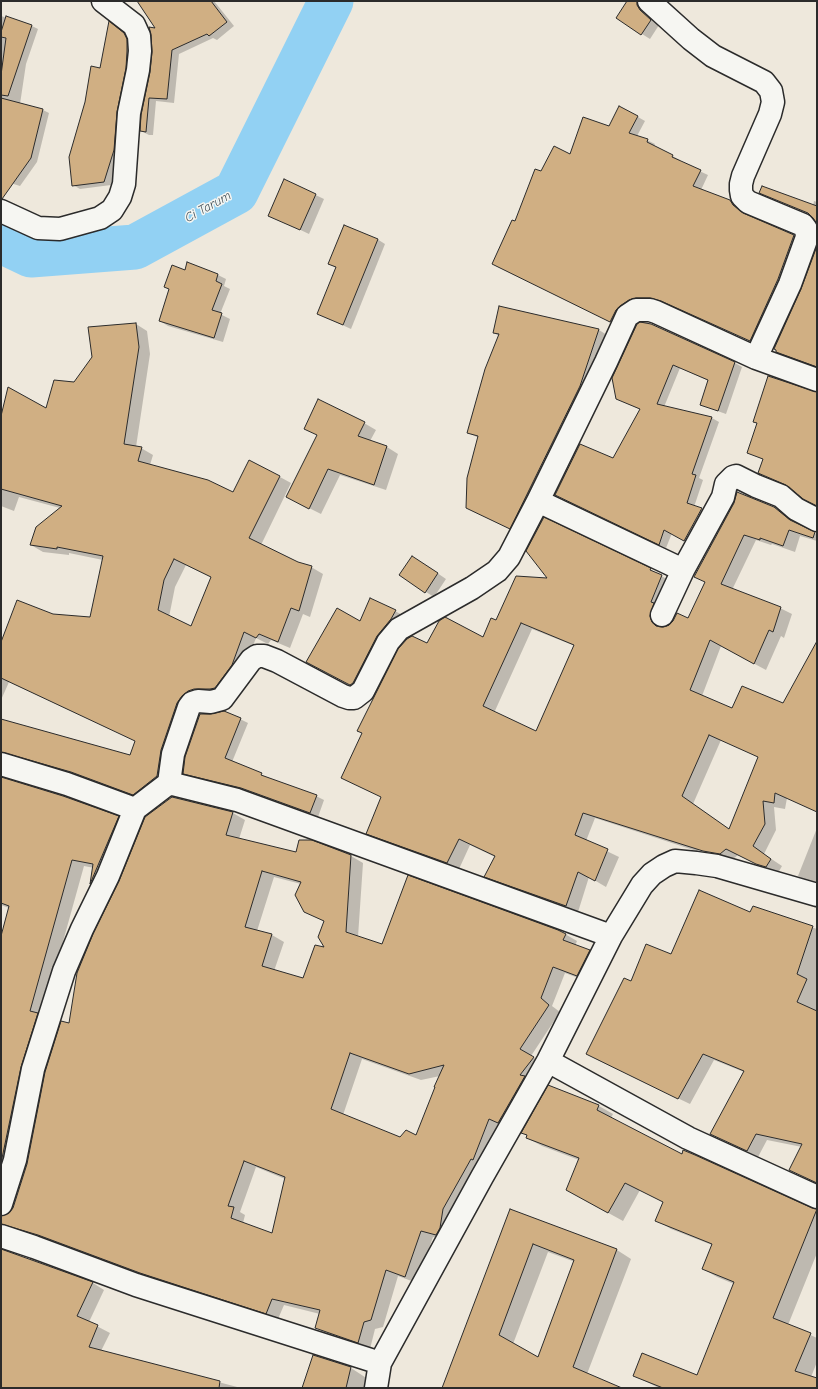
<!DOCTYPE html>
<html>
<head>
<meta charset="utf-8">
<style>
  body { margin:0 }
  #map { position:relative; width:818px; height:1389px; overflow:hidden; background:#eee8dc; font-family:"Comic Neue",sans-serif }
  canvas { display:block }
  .frame { position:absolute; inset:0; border:2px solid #2b2b2b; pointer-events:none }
</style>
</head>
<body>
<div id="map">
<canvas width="818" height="1389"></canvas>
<div class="frame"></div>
</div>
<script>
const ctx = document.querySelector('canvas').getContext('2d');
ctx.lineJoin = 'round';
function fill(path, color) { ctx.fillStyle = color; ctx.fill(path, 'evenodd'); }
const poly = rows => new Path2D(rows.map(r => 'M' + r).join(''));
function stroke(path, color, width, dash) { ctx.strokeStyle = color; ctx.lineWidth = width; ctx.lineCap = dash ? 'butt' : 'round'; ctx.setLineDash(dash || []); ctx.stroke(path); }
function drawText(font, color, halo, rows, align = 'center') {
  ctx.font = font + ' "Comic Neue",sans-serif'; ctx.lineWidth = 3; ctx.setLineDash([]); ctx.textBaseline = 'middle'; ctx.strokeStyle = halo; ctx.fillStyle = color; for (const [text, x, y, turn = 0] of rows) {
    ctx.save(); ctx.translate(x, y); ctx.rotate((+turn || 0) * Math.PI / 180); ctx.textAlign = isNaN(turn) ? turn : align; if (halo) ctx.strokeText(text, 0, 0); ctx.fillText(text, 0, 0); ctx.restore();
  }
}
fill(poly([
  [140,1,214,1,234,26,217,40,213,38,179,54,174,103,156,101,153,135,149,135,141,131,157,30],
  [628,1,638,1,645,6,645,11,649,16,659,25,650,39,642,34],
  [1,16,32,26,38,29,26,64,20,104,43,110,49,113,37,162,20,186,1,180],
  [116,27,131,38,121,154,111,185,80,189,73,185,101,69],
  [638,117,645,121,637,136,647,140,655,144,654,146,680,160,680,162,708,175,701,190,730,201,738,205,741,210,748,217,801,240,758,345,670,304,659,301,618,326,493,264,542,173,571,155,610,127],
  [284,180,324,199,309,234,269,215],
  [761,193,813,206,814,201,817,202,817,223,812,216],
  [377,239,385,244,351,329,318,314,336,268,329,264],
  [817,249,817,368,785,356,777,351,803,289],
  [188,264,218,275,226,279,224,286,230,289,220,314,230,319,223,342,168,326,160,321,185,271],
  [500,307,599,330,607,335,518,533,475,512,479,438,468,433,499,336,494,333],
  [136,324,147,331,150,354,136,447,141,448,153,455,150,465,233,493,280,477,291,483,261,545,297,563,311,567,323,574,310,617,303,614,290,648,271,640,268,644,256,638,243,672,206,695,173,757,145,801,84,778,17,758,1,766,1,720,131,756,136,741,9,682,1,700,1,639,3,640,52,615,91,618,103,560,69,553,69,555,43,552,31,545,60,508,19,497,14,511,1,506,1,420,47,409],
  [186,565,212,578,192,627,169,617,175,587],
  [638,325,735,363,742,367,726,414,709,408,702,404,709,381,680,368,664,407,712,418,719,422,699,478,703,480,694,507,709,513,692,545,672,533,666,548,563,499,613,460,641,410,624,402],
  [817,393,817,505,790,487,760,473,764,460,748,453,758,424,754,421],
  [364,423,376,430,370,441,387,447,398,454,386,490,340,475,321,514,299,503],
  [774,508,786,515,798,525,817,534,817,541,800,536,795,552,772,544,771,545,756,540,732,590,780,608,792,614,784,638,781,636,766,670,721,646,702,696,733,709,784,704,817,643,817,812,787,798,785,809,774,807,776,830,764,854,782,866,778,873,769,870,738,855,732,860,715,857,595,818,586,841,619,857,606,887,589,877,578,912,497,883,486,876,495,857,470,845,459,869,379,840,367,833,382,797,342,778,427,645,483,639,496,622,549,579,650,569,673,583,661,623,663,628,688,619,706,583,695,576],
  [532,629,575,646,537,733,494,713],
  [721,740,759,757,730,830,693,804],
  [421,562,446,579,434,597,426,592],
  [395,611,404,616,359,689,316,667,360,622],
  [240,719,248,723,232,762,269,778,316,796,324,800,318,817,250,792,192,777,184,773],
  [1,776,3,779,118,817,130,824,102,890,91,883,94,868,84,866,42,1017,1,1206,1,940,9,908,1,905],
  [172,798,233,813,245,820,239,839,297,853,351,856,363,863,358,937,383,945,565,934,577,941,575,946,589,951,601,958,589,982,565,973,552,1006,560,1012,531,1056,545,1065,448,1241,433,1237,417,1283,398,1276,383,1327,375,1329,370,1349,328,1335,316,1328,320,1314,284,1305,278,1319,1,1238,1,1215,2,1217,10,1214,14,1208,70,1025],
  [274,877,301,884,305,911,325,922,326,948,304,979,274,971,284,942,272,935,257,931],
  [362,1059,421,1080,440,1076,416,1136,401,1138,343,1115],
  [256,1167,285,1179,272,1234,243,1223,245,1215,240,1212],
  [817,828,817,884,809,882,798,876],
  [753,907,817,929,817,1184,790,1170,802,1147,767,1140,758,1157,711,1134,744,1072,714,1060,690,1104,598,1060,631,983,671,956,750,914],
  [549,1087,599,1106,613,1114,611,1118,682,1155,812,1209,817,1210,817,1253,788,1325,817,1338,817,1362,811,1377,817,1379,817,1388,659,1388,635,1376,697,1376,734,1284,717,1277,703,1269,712,1245,671,1229,656,1220,664,1202,640,1190,623,1221,581,1198,579,1160,542,1146,527,1138,528,1136,523,1133],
  [511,1210,617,1250,631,1259,587,1374,620,1388,443,1388],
  [548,1252,575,1262,538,1359,513,1344],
  [1,1248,3,1251,93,1283,104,1290,89,1322,110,1333,101,1351,241,1388,1,1388],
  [314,1356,351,1368,374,1383,373,1388,303,1388]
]), '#0003');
stroke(poly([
  [1,241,31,255,135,247,236,192,331,1]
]), '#92d1f3', 45);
const building = poly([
  [137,1,211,1,227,22,209,36,207,34,172,50,167,99,149,98,146,132,140,131,141,115,150,72,152,52,151,35,149,27,155,28,137,1],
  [627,1,637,1,637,5,640,10,651,20,641,35,616,18,627,1],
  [6,16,32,25,8,96,1,95,1,75,6,38,1,37,1,32,6,16],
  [109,21,124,33,127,39,127,51,126,68,117,112,114,150,104,182,72,186,69,157,85,102,91,66,100,68,109,21],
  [1,98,43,109,31,158,2,199,1,199,1,98],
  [619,106,638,116,629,133,648,139,647,142,673,155,672,157,701,170,693,186,730,200,733,205,743,213,794,235,778,279,750,341,661,301,650,298,636,298,629,300,620,306,616,310,610,322,492,264,512,220,515,221,535,169,541,171,554,146,570,154,583,117,609,126,619,106],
  [284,179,316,194,300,230,268,216,284,179],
  [762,186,817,206,817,224,813,218,808,213,759,193,762,186],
  [344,225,378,239,343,325,317,314,336,267,328,264,344,225],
  [817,246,817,367,776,352,776,350,774,349,801,289,817,246],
  [187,262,218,274,216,281,222,284,212,310,222,313,214,338,159,321,169,289,164,287,172,265,185,270,187,262],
  [499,306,599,329,580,386,510,529,466,508,467,478,478,436,467,433,485,369,499,334,493,333,499,306],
  [640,322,651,324,735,362,718,411,700,405,708,380,673,365,657,404,712,417,692,474,696,475,687,503,702,508,684,541,664,530,659,545,555,495,580,444,613,458,640,409,616,399,612,378,637,324,640,322],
  [136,323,139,347,124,444,142,447,138,461,208,480,233,492,249,460,280,476,249,538,298,562,312,566,299,611,291,608,278,642,259,634,256,638,244,632,232,665,215,688,210,689,194,689,188,691,182,696,177,703,161,750,157,776,133,795,71,772,1,752,1,719,130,755,135,741,1,678,1,642,17,600,53,614,90,617,103,556,57,547,57,549,30,545,36,527,62,506,1,489,1,416,8,387,46,408,54,380,74,382,92,357,88,327,136,323],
  [174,559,211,577,191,626,158,610,164,580,174,559],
  [768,376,817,392,817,506,803,499,786,485,758,473,763,459,747,453,757,423,753,422,768,376],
  [318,399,365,422,358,436,387,446,374,485,328,469,309,509,286,497,317,435,304,429,318,399],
  [737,492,774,507,790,520,815,532,813,538,789,530,783,546,760,538,760,540,744,535,721,584,781,607,773,632,769,630,754,664,710,640,690,690,732,708,742,686,783,703,817,641,817,812,775,793,774,803,763,801,765,824,753,846,771,859,766,867,756,864,726,849,720,854,703,851,583,813,575,835,608,849,595,881,578,872,566,906,484,877,495,856,459,839,447,863,366,834,381,797,341,778,362,733,357,731,398,649,407,639,412,636,427,643,439,621,445,617,483,637,491,618,496,620,516,576,547,578,526,551,544,517,651,568,650,570,662,575,651,602,654,603,650,616,652,622,656,626,663,627,669,625,673,621,677,613,688,618,705,582,694,577,734,503,737,492],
  [521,623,574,645,536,731,483,706,521,623],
  [709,735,758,757,729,829,682,796,709,735],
  [412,556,438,573,425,593,399,575,412,556],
  [370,598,396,610,391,619,377,636,353,683,350,685,348,684,306,662,337,608,360,621,370,598],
  [224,711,241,718,225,758,262,773,261,775,317,795,310,813,241,788,183,774,185,757,200,714,210,714,224,711],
  [1,777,63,796,119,816,90,884,93,864,72,860,30,1011,38,1013,21,1067,1,1163,1,936,9,906,1,903,1,777],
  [172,797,233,812,226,835,296,852,299,840,312,840,351,855,346,932,382,944,408,875,558,930,566,934,563,940,590,950,577,976,553,967,541,998,549,1005,520,1049,534,1057,520,1075,525,1076,498,1123,489,1119,473,1160,471,1159,443,1209,440,1228,436,1235,421,1231,405,1277,386,1270,371,1320,364,1322,358,1343,315,1328,320,1310,272,1299,266,1314,140,1273,38,1235,1,1224,1,1216,9,1213,13,1208,27,1164,45,1072,61,1021,69,1023,77,973,93,934,119,881,145,817,172,797],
  [262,871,301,882,295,895,304,912,324,921,318,937,324,947,315,945,303,978,262,966,272,934,245,927,262,871],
  [350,1053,409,1074,444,1065,434,1087,435,1087,416,1135,406,1130,400,1137,331,1109,350,1053],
  [244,1161,285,1177,272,1233,231,1218,234,1207,228,1206,244,1161],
  [699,890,750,912,753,906,813,926,797,974,807,979,797,1002,817,1011,817,1183,789,1170,802,1144,756,1134,747,1151,710,1134,744,1071,703,1054,678,1099,586,1054,624,978,631,981,646,944,671,954,699,890],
  [548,1085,599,1105,597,1110,682,1154,683,1150,695,1155,812,1208,817,1209,773,1318,811,1333,795,1371,817,1378,817,1388,663,1388,633,1376,642,1353,697,1375,734,1282,702,1269,712,1244,655,1221,663,1202,625,1183,608,1213,566,1190,579,1158,526,1138,527,1135,521,1133,548,1085],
  [510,1209,617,1249,573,1367,622,1388,442,1388,510,1209],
  [533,1244,574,1260,538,1357,499,1335,533,1244],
  [1,1249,93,1282,77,1316,98,1325,89,1347,220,1381,219,1388,1,1388,1,1249],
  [313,1355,351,1367,346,1388,302,1388,313,1355]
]);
fill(building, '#d0af83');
stroke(building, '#2b2b2b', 1);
const street = poly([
  [649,1,691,39,713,56,764,82,771,91,773,102,770,114,743,176,741,184,741,190,742,196,748,202,803,225,806,229,807,237,790,284,756,358],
  [1,211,38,228,60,229,100,218,112,210,120,197,124,184,129,113,138,70,140,51,139,36,134,25,103,1],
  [683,570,538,501,606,362,627,316,636,310,650,310,656,312,756,358,817,380],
  [662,615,683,570,723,497,726,484,733,477,736,476,756,486,781,496,796,509,817,520],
  [1,764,67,784,135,809],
  [169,783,237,800,611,936],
  [548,1061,688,1138,817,1197],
  [1,1204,15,1160,33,1069,64,971,82,929,108,876,135,809,169,783,173,754,189,707,192,703,198,701,211,702,222,699,251,660,257,656,264,656,277,661,343,696,349,698,354,698,363,691,388,642,399,629,472,588,497,571,509,557,538,501],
  [1,1236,34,1247,136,1285,380,1363],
  [376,1388,380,1363,482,1177,548,1061,611,936,642,885,652,874,664,866,675,861,696,863,717,866,817,895]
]);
stroke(street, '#2b2b2b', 25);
stroke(street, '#f6f6f2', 22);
drawText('italic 13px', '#45545d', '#f6f6f2', [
  ["Ci Tarum",208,207,-29]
]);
</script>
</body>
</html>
